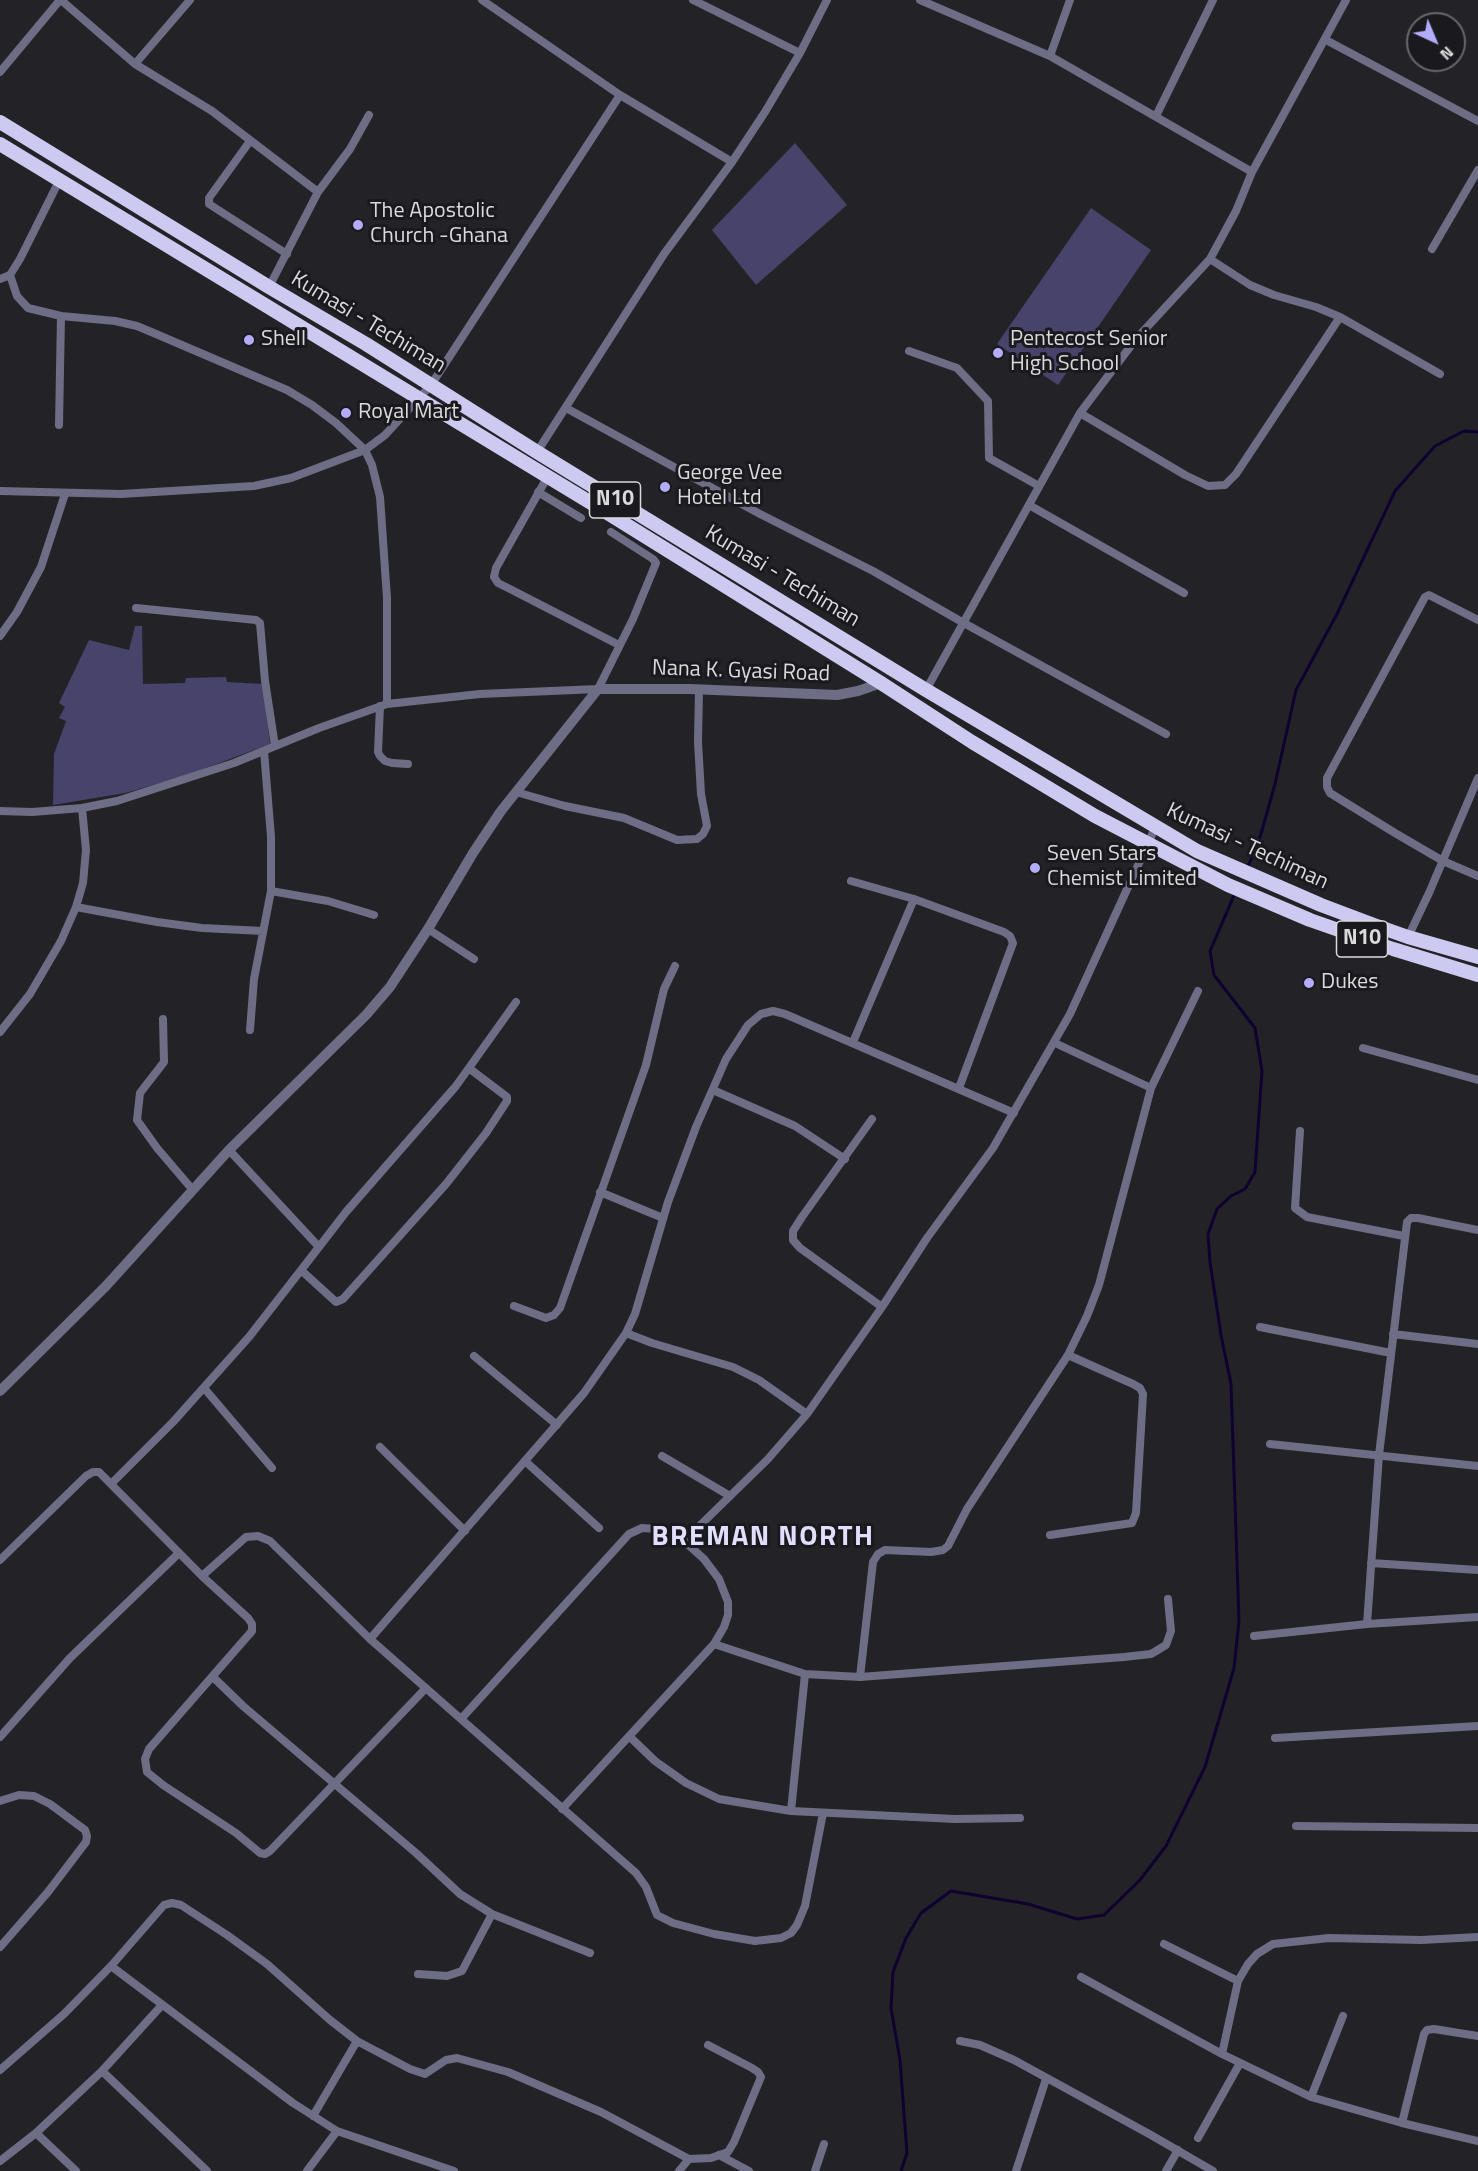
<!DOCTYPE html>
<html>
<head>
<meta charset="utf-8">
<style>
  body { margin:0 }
  #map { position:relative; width:1478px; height:2171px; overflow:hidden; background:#232327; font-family:"Titillium Web",sans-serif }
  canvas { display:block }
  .north { position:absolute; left:1406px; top:12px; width:60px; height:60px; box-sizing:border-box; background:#1a191d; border:2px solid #67666a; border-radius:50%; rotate:136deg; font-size:16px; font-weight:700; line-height:24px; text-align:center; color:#dadadd }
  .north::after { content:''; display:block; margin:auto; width:21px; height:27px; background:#b3adf9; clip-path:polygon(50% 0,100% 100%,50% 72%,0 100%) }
</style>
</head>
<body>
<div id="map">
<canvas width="1478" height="2171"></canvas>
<div class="north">N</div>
</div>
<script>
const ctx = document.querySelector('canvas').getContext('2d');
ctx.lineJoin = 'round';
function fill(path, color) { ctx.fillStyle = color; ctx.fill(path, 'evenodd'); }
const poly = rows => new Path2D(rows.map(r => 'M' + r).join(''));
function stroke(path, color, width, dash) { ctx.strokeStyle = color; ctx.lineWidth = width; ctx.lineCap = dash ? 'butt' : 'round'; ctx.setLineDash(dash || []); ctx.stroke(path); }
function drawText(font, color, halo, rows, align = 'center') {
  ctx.font = font + ' "Titillium Web",sans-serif'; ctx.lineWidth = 6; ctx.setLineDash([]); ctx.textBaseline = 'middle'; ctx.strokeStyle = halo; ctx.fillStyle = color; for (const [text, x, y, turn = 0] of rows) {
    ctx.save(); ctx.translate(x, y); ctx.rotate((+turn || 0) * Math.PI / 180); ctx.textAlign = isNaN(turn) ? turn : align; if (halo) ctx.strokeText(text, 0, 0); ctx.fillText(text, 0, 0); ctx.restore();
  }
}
fill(poly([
  [795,143,847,205,756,285,712,230],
  [1091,208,1151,250,1058,385,997,344],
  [135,626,142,626,143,684,185,683,186,678,226,677,227,682,263,684,270,744,182,777,125,793,53,805,54,754,66,721,59,718,65,707,59,703,89,640,129,650]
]), '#47436a');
stroke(poly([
  [1247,869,1261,834,1275,784,1296,690,1337,614,1395,491,1435,446,1464,431,1478,432],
  [901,2171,907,2153,900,2060,891,2008,893,1972,906,1938,921,1913,951,1891,1028,1904,1077,1919,1104,1915,1140,1880,1166,1846,1205,1767,1234,1668,1239,1621,1231,1384,1221,1335,1210,1262,1208,1234,1217,1209,1231,1196,1245,1189,1255,1172,1262,1071,1255,1028,1214,975,1210,951,1236,891]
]), '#0f0230', 3);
stroke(poly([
  [61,0,135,64,212,111,318,192,269,287],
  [482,0,620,95,732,162],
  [693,0,800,53],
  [920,0,1050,56,1252,172],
  [1326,40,1478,121],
  [1050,56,1070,0],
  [135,64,190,0],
  [0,72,60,0],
  [1156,116,1213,0],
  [250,141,209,198,209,204,287,254],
  [318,192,350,149,369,115],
  [1432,249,1478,170],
  [1210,259,1250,285,1274,295,1316,307,1340,317,1440,374],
  [10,275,17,296,28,308,61,316,115,321,137,326,156,334,287,390,312,405,336,423,365,450,372,465,380,497,387,598,387,704],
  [0,279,10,275,20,259,59,181],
  [909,351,957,368,988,401,989,458,1039,486],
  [566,408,760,514,873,571,962,622,1166,734],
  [1080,413,1185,475,1208,486,1225,485,1236,474,1340,317],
  [59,425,61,316],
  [537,452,664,254,732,162,765,112,800,53,827,0],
  [548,476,496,568,494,577,498,583,510,589,619,645],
  [0,491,121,494,254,486,291,478,365,450,385,435,431,385,620,95],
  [538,492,581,518],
  [1029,505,1184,593],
  [136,608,256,620,260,623,265,681,275,746],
  [1478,620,1429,595,1425,597,1327,778,1327,787,1330,793,1395,833,1443,861,1478,876],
  [0,636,17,612,41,567,65,494],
  [926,690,1080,413,1136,339,1210,259,1236,211,1252,172,1346,0],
  [380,706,378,752,380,756,385,761,392,763,408,764],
  [516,792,565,806,624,818,677,840,697,839,703,834,707,826,701,794,698,742,699,690],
  [0,811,32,812,82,808,117,801,234,763,319,728,387,704,480,694,598,689,633,619,656,563,653,559,611,532],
  [851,881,914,899,1004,932,1010,936,1013,943,959,1088],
  [271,891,328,901,374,915],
  [76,907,157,922,202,928,263,931],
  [428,929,474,959],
  [1408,937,1429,893,1478,778],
  [163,1019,164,1062,140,1093,137,1120,157,1148,192,1189],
  [250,1030,254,979,271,891,271,837,264,751],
  [0,1032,30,994,61,941,76,907,83,883,86,850,82,808],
  [853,1042,914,899],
  [1363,1048,1478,1080],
  [1151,1088,1198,991],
  [713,1090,795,1126,845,1159],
  [872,1119,802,1217,793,1231,793,1240,800,1248,882,1307],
  [1300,1131,1295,1208,1307,1217,1404,1236],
  [600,1192,663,1218],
  [319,1247,346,1212,456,1086,516,1002],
  [302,1271,336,1302,343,1299,446,1184,486,1133,507,1101,507,1097,470,1069],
  [514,1306,546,1318,554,1315,560,1308,646,1065,664,989,675,966],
  [1260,1327,1391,1353],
  [626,1333,652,1343,733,1367,759,1380,807,1414],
  [1393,1334,1478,1344],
  [474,1356,557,1425],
  [204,1388,272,1468],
  [1270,1444,1478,1466],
  [380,1447,465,1531],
  [662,1456,730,1496],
  [525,1461,599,1528],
  [112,1483,173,1422,249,1337,319,1247,229,1150],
  [1050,1535,1132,1523,1136,1513,1143,1394,1140,1388,1133,1384,1068,1355],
  [684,1541,768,1459,807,1414,882,1307,927,1238,993,1148,1070,1014,1155,828],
  [0,1560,86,1476,93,1472,99,1472,202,1576,246,1537,258,1536,270,1541,370,1639,636,1873,646,1887,657,1915,673,1923,714,1934,755,1941,781,1938,791,1933,797,1925,805,1906,823,1813],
  [1371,1563,1478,1570],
  [202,1576,248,1618,252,1624,252,1631,149,1749,145,1759,147,1772,163,1785,236,1833,260,1853,265,1854,270,1851,426,1688],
  [1367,1624,1379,1455,1407,1222,1411,1218,1418,1218,1478,1230],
  [1254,1636,1367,1624,1478,1617],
  [370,1639,584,1393,626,1333,635,1314,668,1202,696,1127,726,1059,748,1025,761,1014,773,1011,785,1014,1014,1113],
  [714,1644,805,1674,860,1677,1124,1657,1151,1654,1166,1645,1171,1631,1168,1599],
  [213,1677,243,1706,416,1853,460,1894,492,1914,590,1953],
  [860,1677,873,1562,878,1554,885,1550,931,1552,943,1550,948,1546,967,1509,1068,1355,1087,1316,1099,1285,1151,1088,1055,1043],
  [461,1719,629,1534,642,1528,657,1529,684,1541,704,1559,719,1579,728,1602,728,1615,724,1627,714,1644,562,1809],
  [0,1737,70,1658,179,1553],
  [630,1737,655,1761,686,1783,719,1799,791,1811,955,1819,1020,1818],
  [1275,1738,1478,1726],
  [0,1801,19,1795,34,1796,50,1804,85,1830,87,1836,86,1842,48,1892,0,1947],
  [791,1811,805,1674],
  [1296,1826,1478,1828],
  [1478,1937,1421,1940,1329,1938,1273,1944,1257,1954,1248,1964,1238,1981,1222,2054,1311,2097,1402,2123,1478,2141],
  [1164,1944,1238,1981],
  [111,1966,293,2103,337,2131,454,2171],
  [418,1974,447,1976,462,1971,492,1914],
  [1081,1977,1222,2054],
  [960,2041,980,2045,1014,2060,1151,2135,1213,2171],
  [0,2070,64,2014,111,1966,164,1905,172,1903,181,1905,227,1935,267,1964,330,2020,357,2041,410,2069,425,2074,446,2060,457,2058,508,2072,601,2112,689,2159,711,2158,728,2152,734,2142,761,2077,758,2072,752,2068,708,2045],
  [102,2071,207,2171],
  [1311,2097,1343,2016],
  [313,2116,357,2041],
  [1402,2123,1424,2034,1427,2030,1434,2029,1478,2036],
  [36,2133,76,2171],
  [1198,2138,1240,2063],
  [719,2155,749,2171],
  [0,2161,36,2133,102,2071,162,2005],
  [307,2171,337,2131],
  [679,2171,689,2159],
  [815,2171,824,2144],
  [1016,2171,1046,2079],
  [1166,2171,1178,2150]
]), '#6e6d86', 8);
stroke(poly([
  [0,1391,106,1286,229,1150,366,1015,390,987,428,929,473,853,501,811,598,689,690,689,837,695,858,691,881,683]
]), '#6e6d86', 10);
stroke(poly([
  [0,122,269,287,366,344,537,452,926,690,1197,851,1321,905,1374,925,1408,937,1478,957],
  [0,144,601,509,881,683,972,742,1095,816,1228,885,1310,920,1393,949,1478,975]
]), '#cccaf0', 14);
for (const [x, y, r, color] of [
  [358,225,6,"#b3adf9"],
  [249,340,6,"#b3adf9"],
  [998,353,6,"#b3adf9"],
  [346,413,6,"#b3adf9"],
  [665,487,6,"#b3adf9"],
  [1035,868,6,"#b3adf9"],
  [1309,983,6,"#b3adf9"]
]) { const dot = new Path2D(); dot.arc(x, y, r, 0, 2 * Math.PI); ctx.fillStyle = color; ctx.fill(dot); stroke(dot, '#1a191d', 2); }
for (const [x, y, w] of [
  [615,500,51],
  [1362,939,51]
]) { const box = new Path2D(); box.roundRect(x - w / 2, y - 18, w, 36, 4.5); ctx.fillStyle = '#1a191d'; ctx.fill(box); stroke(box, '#dadadd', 1.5); }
drawText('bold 21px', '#dadadd', null, [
  ["N10",615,500],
  ["N10",1362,939]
]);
drawText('22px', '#dadadd', '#1a191d', [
  ["The Apostolic",370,212],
  ["Church -Ghana",370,237],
  ["Shell",261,340],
  ["Pentecost Senior",1010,340],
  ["High School",1010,365],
  ["Royal Mart",358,413],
  ["George Vee",677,474],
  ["Hotel Ltd",677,499],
  ["Seven Stars",1047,855],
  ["Chemist Limited",1047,880],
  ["Dukes",1321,983]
], 'left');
drawText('22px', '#dadadd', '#1a191d', [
  ["Kumasi - Techiman",368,323,31],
  ["Kumasi - Techiman",782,577,31],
  ["Nana K. Gyasi Road",741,672,2],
  ["Kumasi - Techiman",1247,847,25]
]);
ctx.letterSpacing = '1.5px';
drawText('bold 28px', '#e1dffd', '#1a191d', [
  ["BREMAN NORTH",763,1538]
]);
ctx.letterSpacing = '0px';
</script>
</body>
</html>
